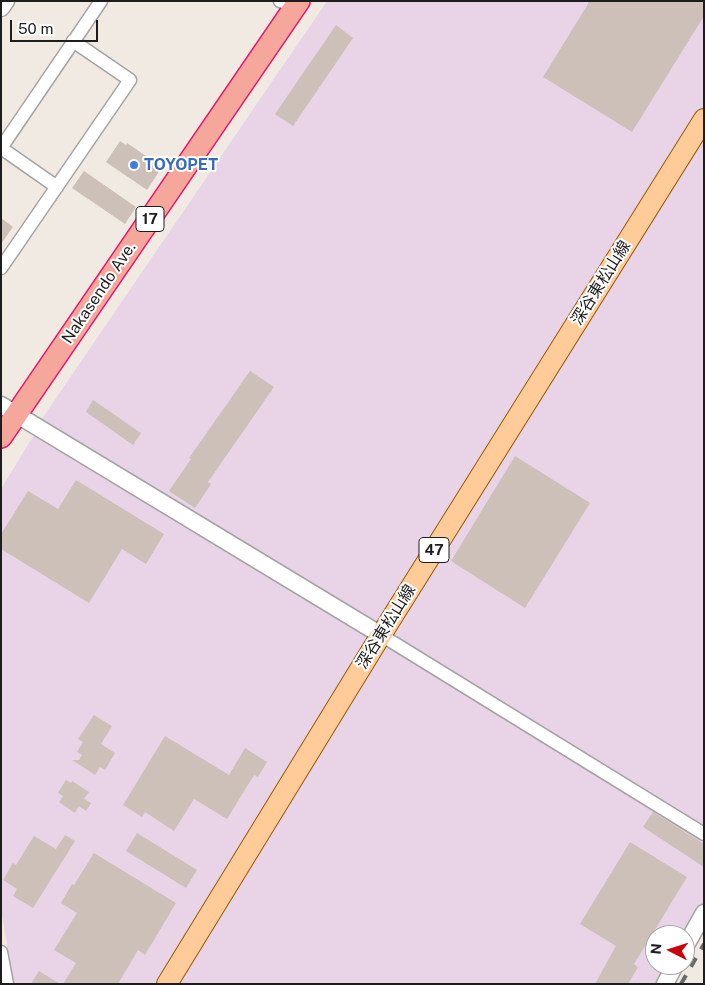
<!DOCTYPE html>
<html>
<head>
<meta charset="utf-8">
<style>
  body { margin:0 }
  #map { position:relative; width:705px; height:985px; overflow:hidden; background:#f0eae2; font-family:"Public Sans",sans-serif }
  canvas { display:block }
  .frame { position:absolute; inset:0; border:2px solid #1d1d1d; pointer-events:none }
  .north { position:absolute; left:645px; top:925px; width:50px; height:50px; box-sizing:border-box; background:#fff; border:1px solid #a5a5a5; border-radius:50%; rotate:275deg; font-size:14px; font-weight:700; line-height:20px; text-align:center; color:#1d1d1d }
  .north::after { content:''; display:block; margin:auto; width:18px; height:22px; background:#cb000f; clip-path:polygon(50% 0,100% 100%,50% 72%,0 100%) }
  .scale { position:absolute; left:10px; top:20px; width:88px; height:22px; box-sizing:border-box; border:2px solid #1d1d1d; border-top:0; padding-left:6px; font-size:15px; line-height:18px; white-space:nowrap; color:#1d1d1d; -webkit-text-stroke:4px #fff; paint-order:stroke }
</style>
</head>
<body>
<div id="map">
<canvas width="705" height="985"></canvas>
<div class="frame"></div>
<div class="north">N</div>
<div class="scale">50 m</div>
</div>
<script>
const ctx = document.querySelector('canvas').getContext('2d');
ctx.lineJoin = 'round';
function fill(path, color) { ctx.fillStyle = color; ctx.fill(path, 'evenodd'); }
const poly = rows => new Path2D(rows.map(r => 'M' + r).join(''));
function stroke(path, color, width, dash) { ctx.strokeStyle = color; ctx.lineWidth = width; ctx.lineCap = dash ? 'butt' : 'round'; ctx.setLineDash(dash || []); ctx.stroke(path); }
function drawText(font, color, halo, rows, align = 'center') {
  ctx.font = font + ' "Public Sans","Noto Sans JP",sans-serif'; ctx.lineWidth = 4; ctx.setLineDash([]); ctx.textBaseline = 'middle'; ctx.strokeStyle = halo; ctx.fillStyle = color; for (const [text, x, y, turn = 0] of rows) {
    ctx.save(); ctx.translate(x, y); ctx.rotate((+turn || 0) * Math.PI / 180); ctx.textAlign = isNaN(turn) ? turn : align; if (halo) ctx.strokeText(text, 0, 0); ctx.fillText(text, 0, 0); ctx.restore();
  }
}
fill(poly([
  [327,1,704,1,704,831,39,423],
  [38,428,704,835,704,913,685,935,655,935,655,965,675,965,665,984,14,984,1,910,1,489]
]), '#e9d4e7');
fill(poly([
  [588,1,704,1,704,16,632,132,543,77,588,4],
  [336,25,353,38,293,126,275,114],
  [120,141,126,145,127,143,162,167,147,190,106,162],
  [84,171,136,207,125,224,72,188],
  [1,218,13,227,1,244],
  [250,371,274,387,208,482,211,484,195,508,169,491,191,459,189,458],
  [93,400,141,433,133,445,86,412],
  [515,456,590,503,525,608,451,561],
  [76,480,164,534,146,564,122,549,89,603,1,549,1,534,28,491,58,509],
  [94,715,112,726,101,744,115,753,105,770,100,767,95,775,72,760,79,760,82,755,77,752,83,742,78,739],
  [165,736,229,775,245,748,267,762,258,777,254,775,227,819,194,799,174,831,145,812,142,817,123,805],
  [66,780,71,783,72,781,89,792,84,799,91,803,86,811,79,806,75,813,59,802,63,796,58,793],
  [653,812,704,844,704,867,643,827],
  [137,833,197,870,186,888,126,851],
  [65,835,75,841,33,908,13,896,17,889,3,880,13,863,16,865,34,836,56,849],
  [630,842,687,877,634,964,638,967,628,984,595,984,616,946,580,924],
  [94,853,176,903,145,955,138,950,118,984,63,984,76,963,54,950,77,913,61,903,72,884,74,885],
  [39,971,60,984,31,984]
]), '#ccc0b8');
const minor = poly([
  [280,1,296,6],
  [1,148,101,1],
  [1,148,57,187],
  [1,268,130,80,73,41],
  [381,635,704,834],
  [1,952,7,984]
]);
const tertiary = poly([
  [1,8,6,1],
  [1,405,381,635],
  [685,947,704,913],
  [665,984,675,965]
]);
const primary = poly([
  [167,984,381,635,704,119]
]);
const trunk = poly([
  [1,437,299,1]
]);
stroke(minor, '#a4a4a4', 15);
stroke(tertiary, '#a4a4a4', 19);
stroke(primary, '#975900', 22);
stroke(trunk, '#e8156d', 24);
stroke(minor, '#fff', 12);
stroke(tertiary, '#fff', 16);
stroke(primary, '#ffcb98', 20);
stroke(trunk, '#f6a79c', 21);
stroke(poly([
  [681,984,704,944]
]), '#6b6b6b', 4, [10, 10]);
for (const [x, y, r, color] of [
  [134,165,5,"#3f7fe0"]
]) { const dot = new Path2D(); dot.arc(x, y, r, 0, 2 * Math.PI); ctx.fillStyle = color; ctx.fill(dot); stroke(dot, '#fff', 2); }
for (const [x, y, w] of [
  [150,219,28],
  [434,550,30]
]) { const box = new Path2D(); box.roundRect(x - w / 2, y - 12.5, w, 25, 4); ctx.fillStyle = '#fff'; ctx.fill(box); stroke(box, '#1d1d1d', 1); }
drawText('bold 15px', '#1d1d1d', null, [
  ["17",150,219],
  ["47",434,550]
]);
drawText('bold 16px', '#366cbe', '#fff', [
  ["TOYOPET",144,165]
], 'left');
drawText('16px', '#1d1d1d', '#fff', [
  ["深谷東松山線",601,283,-58],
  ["Nakasendo Ave.",99,293,-56],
  ["深谷東松山線",386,627,-58]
]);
</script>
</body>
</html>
